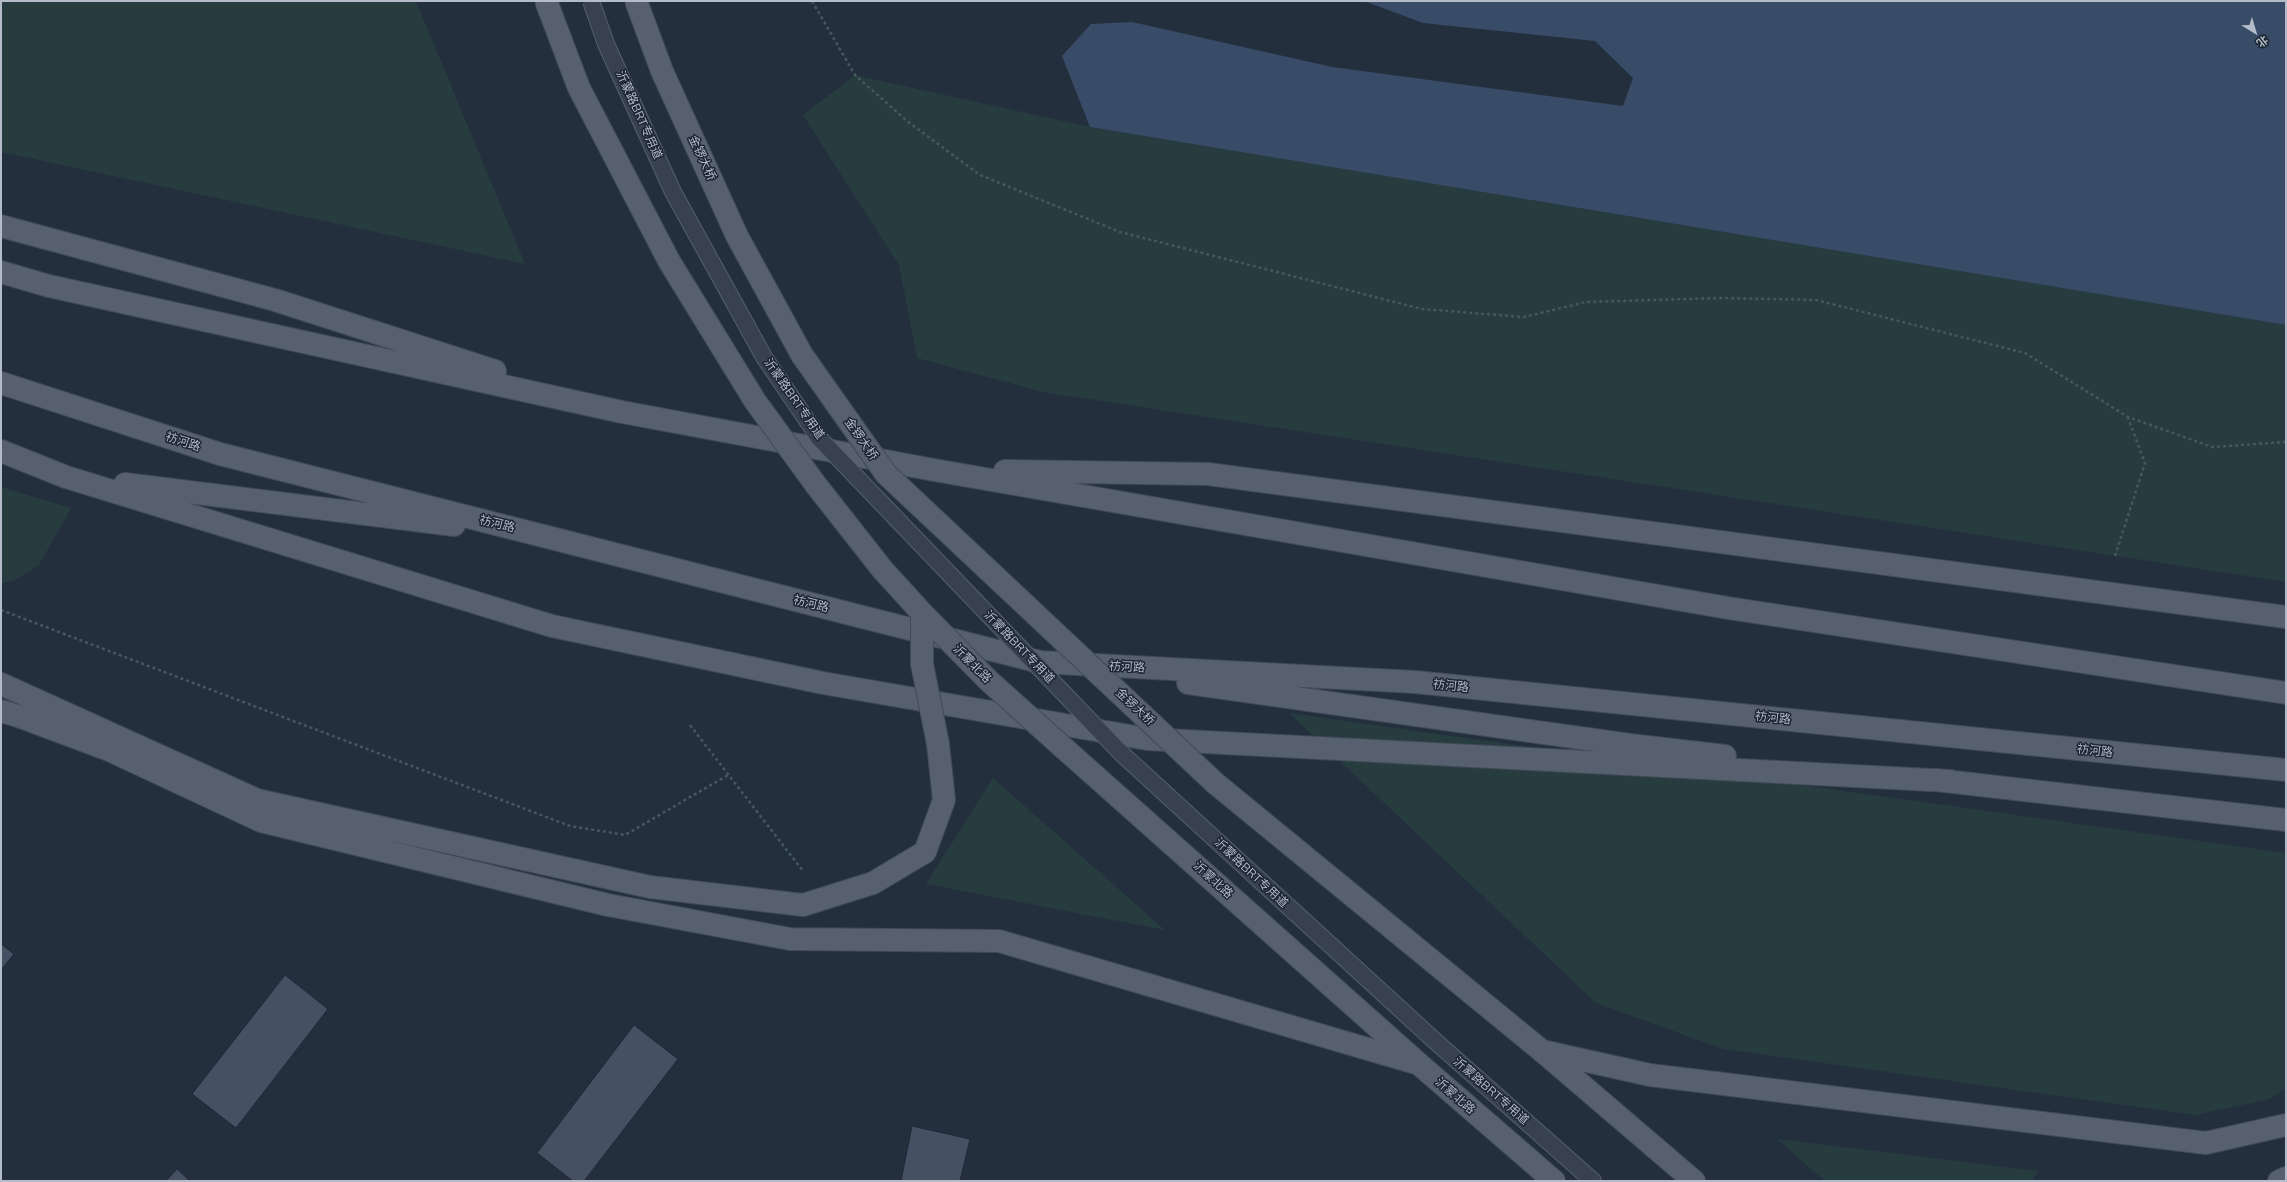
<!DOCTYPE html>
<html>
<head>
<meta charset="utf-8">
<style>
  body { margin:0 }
  #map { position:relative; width:2287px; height:1182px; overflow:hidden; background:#242f3e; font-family:Mulish,"Noto Sans SC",sans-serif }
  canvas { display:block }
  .frame { position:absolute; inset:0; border:2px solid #b4bcc9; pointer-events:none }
  .north { position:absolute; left:2235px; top:12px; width:40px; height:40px; -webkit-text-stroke:3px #1d2633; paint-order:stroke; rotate:142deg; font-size:11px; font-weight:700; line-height:16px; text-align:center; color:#b4bcc9 }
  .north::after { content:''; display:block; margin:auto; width:14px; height:18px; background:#b4bcc9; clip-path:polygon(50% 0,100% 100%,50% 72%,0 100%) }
</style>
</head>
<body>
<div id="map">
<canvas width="2287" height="1182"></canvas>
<div class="frame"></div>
<div class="north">北</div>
</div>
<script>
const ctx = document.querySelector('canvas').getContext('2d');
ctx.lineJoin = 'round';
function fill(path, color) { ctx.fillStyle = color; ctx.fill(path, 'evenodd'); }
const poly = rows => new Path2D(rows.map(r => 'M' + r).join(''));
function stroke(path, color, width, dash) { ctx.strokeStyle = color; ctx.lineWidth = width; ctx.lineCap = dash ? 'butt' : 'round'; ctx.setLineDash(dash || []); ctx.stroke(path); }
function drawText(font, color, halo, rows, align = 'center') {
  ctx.font = font + ' Mulish,"Noto Sans SC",sans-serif'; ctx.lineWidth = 3; ctx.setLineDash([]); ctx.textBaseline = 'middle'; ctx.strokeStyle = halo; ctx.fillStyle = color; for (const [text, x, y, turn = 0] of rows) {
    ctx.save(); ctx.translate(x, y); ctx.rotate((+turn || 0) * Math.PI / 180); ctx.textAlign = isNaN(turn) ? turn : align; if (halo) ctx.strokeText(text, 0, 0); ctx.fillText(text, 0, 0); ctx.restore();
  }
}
fill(poly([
  [1,1,416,1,525,264,1,152],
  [855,75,1090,127,2286,325,2286,582,1043,392,917,358,899,265,803,115],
  [1,487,71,508,39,565,14,581,1,583],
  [1289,713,2286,853,2286,1088,2270,1099,2195,1115,1723,1049,1596,1003],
  [993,778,1165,930,926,884],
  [1777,1139,2039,1171,2032,1181,1825,1181]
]), '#263c3f');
fill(poly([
  [1364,1,2286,1,2286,325,1090,127,1062,56,1091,24,1132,22,1332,67,1623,106,1633,78,1595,41,1423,23]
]), '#394c67');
const building = poly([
  [1,944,14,954,1,970,1,944],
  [285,975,328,1009,236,1128,192,1094,285,975],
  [634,1025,678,1059,584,1181,573,1181,537,1153,634,1025],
  [912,1126,970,1139,960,1181,901,1181,912,1126],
  [177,1169,190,1181,166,1181,177,1169]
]);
fill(building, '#455162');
stroke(building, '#1f2835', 1);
const lane = poly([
  [1121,753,1435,1041,1593,1181]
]);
const primary = poly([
  [1,226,275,300,495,371],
  [1,272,49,286,622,412,934,470,1728,608,2286,693],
  [1,383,220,454,1040,662,1415,682,2286,770],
  [1,451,66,477,552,626,823,683,1147,739,1950,781],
  [1005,471,1208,474,2286,617],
  [125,484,454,525],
  [1188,683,1630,745,1725,756],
  [1,684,257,800,650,887,803,905,873,883,925,852,944,800,938,744],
  [1,711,18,716,109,750,261,821,608,905,790,939,999,941,1419,1064],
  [1066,750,1419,1064,1554,1181],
  [1936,780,2286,820],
  [1215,783,1542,1051,1694,1181],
  [1542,1051,1650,1075,2206,1143,2286,1125],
  [2279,1181,2286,1178]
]);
stroke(lane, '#565f6c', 18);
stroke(primary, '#414a57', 24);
stroke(poly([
  [812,1,855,75,907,121,980,175,1120,232,1422,309,1524,317,1586,302,1722,298,1816,300,2025,353,2128,417,2212,447,2286,442],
  [2115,556,2145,463,2128,418],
  [1,610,570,826,625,835,728,775],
  [690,725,803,871]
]), '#44595c', 2.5, [3, 3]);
stroke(lane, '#38414e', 16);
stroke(primary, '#56606e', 22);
const laneBridge = poly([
  [591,1,606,44,673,192,764,357,819,438,1121,753]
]);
const primaryBridge = poly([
  [546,1,579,88,669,261,755,401,816,485,882,569,922,613,989,681,1066,750],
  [636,1,662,71,737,236,802,355,886,474,1215,783],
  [922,613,922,664,938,744]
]);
stroke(laneBridge, '#565f6c', 18, []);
stroke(primaryBridge, '#414a57', 24, []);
stroke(laneBridge, '#38414e', 16);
stroke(primaryBridge, '#56606e', 22);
drawText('12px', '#b4bcc9', '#1d2633', [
  ["沂蒙路BRT专用道",639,115,66],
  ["金锣大桥",702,158,65],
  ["沂蒙路BRT专用道",794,399,55],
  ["金锣大桥",861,439,55],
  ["祊河路",183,442,18],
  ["祊河路",497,524,14],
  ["祊河路",811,604,14],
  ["沂蒙路BRT专用道",1019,647,46],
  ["沂蒙北路",972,664,45],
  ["祊河路",1127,667,3],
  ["祊河路",1451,686,6],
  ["金锣大桥",1135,707,43],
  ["祊河路",1773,718,6],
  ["祊河路",2095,751,6],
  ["沂蒙路BRT专用道",1251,873,43],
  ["沂蒙北路",1213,880,42],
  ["沂蒙路BRT专用道",1491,1091,41],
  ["沂蒙北路",1455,1096,41]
]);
</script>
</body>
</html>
